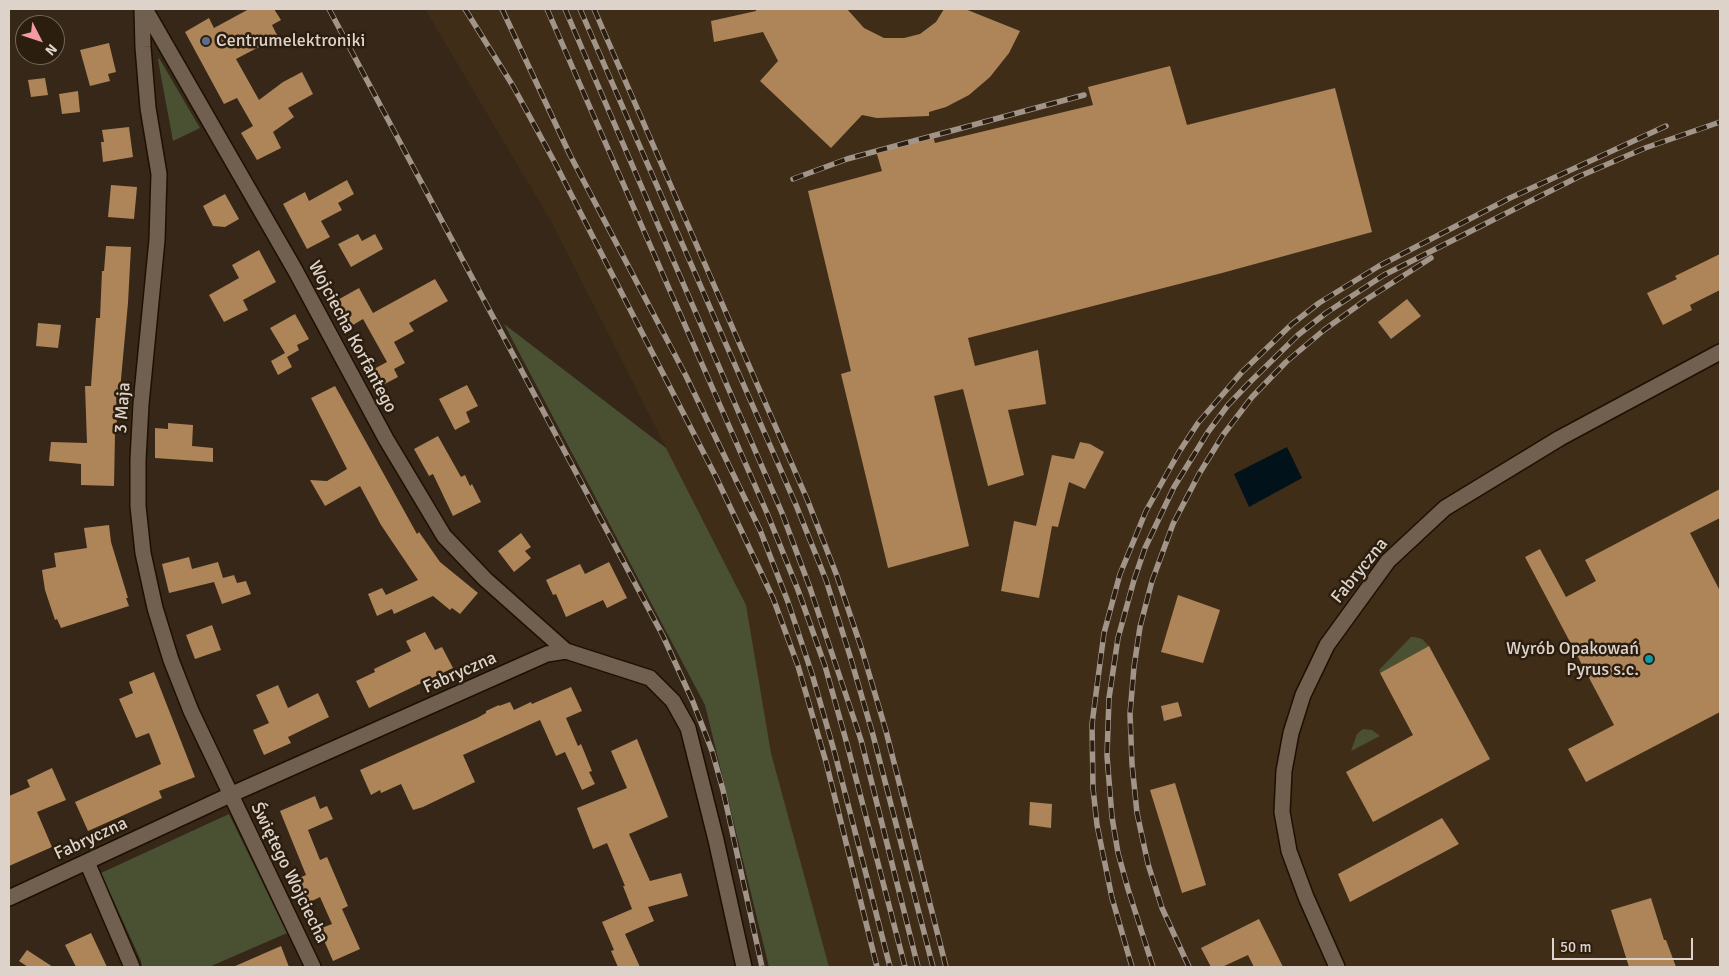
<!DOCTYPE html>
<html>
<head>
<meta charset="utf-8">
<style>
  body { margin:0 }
  #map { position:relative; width:1729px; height:976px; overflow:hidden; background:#362718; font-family:Signika,sans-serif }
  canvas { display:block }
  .frame { position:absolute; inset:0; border:10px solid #ddd3ca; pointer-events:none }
  .north { position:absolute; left:15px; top:15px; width:50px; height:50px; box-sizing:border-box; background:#2c1e0e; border:1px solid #736659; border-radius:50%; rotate:131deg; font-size:14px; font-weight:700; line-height:20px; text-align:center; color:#ddd3ca }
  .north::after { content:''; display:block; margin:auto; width:18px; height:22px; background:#f49aa3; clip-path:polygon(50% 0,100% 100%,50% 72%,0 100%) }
  .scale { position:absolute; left:1552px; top:938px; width:141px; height:22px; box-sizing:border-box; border:2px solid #ddd3ca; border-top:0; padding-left:6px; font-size:15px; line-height:18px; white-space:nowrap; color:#ddd3ca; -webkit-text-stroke:4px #2c1e0e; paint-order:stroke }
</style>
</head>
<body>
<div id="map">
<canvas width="1729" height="976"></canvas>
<div class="frame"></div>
<div class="north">N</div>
<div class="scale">50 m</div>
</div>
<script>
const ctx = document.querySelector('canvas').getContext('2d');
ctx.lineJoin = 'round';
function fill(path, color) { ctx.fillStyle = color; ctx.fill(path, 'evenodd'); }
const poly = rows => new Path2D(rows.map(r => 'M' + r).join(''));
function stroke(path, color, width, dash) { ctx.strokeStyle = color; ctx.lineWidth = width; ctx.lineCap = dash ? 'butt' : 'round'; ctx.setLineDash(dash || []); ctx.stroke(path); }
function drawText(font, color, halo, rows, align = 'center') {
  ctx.font = font + ' Signika,sans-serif'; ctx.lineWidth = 5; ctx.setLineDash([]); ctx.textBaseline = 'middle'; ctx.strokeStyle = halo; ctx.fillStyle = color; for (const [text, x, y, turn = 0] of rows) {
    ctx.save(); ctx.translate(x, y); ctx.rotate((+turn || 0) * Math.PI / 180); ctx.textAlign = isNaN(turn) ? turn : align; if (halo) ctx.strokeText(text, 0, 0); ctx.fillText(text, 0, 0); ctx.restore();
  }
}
fill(poly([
  [425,9,1720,9,1720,967,829,967,771,753,746,605,552,223]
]), '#402d18');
fill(poly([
  [159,58,200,128,173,141,158,60],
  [504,324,666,448,746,605,771,753,829,967,769,967,705,705],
  [1411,637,1415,637,1422,639,1429,646,1380,673,1379,670],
  [1363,729,1372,730,1380,736,1351,751,1357,734],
  [229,814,287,933,209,967,142,967,141,961,101,873]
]), '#4a5133');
fill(poly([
  [1287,447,1302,478,1249,507,1234,474]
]), '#01121a');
fill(poly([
  [249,9,274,9,281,20,272,25,278,37,236,59,259,100,283,82,302,72,313,94,288,108,294,117,273,132,281,148,257,160,241,133,253,126,237,98,224,104,185,32,209,18,214,28],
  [756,9,847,9,864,28,884,38,904,38,920,34,936,22,944,9,965,9,1020,31,1009,53,990,77,969,95,946,107,929,112,929,116,877,118,862,115,831,148,760,81,778,61,763,32,714,42,711,21,756,11],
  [109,43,116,72,108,74,110,81,90,86,80,50],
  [1170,66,1187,125,1335,88,1372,232,1222,273,968,338,975,366,1038,350,1046,404,1008,410,1024,475,988,486,963,389,934,396,969,546,888,568,841,374,851,371,808,191,882,171,876,151,933,136,935,143,1093,105,1088,87],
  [45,78,48,95,31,97,28,80],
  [78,91,80,112,62,114,59,94],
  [129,127,133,157,103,162,101,142,104,142,102,130],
  [347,180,354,194,338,203,342,210,321,221,330,237,307,249,283,204,305,192,309,201],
  [111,185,137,187,134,219,108,217],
  [225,194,239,219,225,227,213,226,203,206],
  [358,234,362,241,375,234,383,249,351,267,338,244],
  [106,246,131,247,128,303,120,390,116,389,117,434,115,434,114,486,81,485,81,464,49,461,51,442,87,443,85,386,91,386,96,318,100,318,102,271,104,271],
  [259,250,276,282,243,300,248,310,224,322,209,295,239,278,232,265],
  [1720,254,1720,290,1690,305,1692,310,1663,325,1647,293,1677,279,1675,276],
  [435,279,448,301,409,323,414,331,394,342,405,363,394,369,398,377,379,387,370,371,387,362,363,319,348,328,334,302,359,288,373,313],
  [1407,299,1421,316,1391,339,1378,322],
  [295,314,309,339,297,345,299,350,287,357,292,367,278,375,271,361,285,353,270,328],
  [38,323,61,325,58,348,36,346],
  [467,385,478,406,466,412,470,422,455,430,439,399],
  [335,386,417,534,419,532,440,562,478,593,460,614,452,608,450,610,433,596,394,614,392,609,377,616,368,594,382,588,386,595,418,580,381,525,360,486,325,506,310,480,327,481,347,469,311,398],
  [168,423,193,425,192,446,213,448,213,462,155,458,155,428,168,429],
  [438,436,461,477,465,475,470,486,472,484,481,502,453,516,433,474,429,476,414,449],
  [1080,442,1090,444,1104,452,1085,489,1069,482,1058,527,1052,526,1039,598,1001,591,1014,521,1036,526,1052,455,1074,459],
  [1720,489,1720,518,1690,533,1720,591,1720,712,1586,782,1568,749,1614,725,1525,557,1540,549,1566,597,1596,581,1585,560],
  [109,525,111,542,128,598,126,598,129,606,61,628,57,619,55,620,45,590,42,570,56,567,54,553,87,548,84,528],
  [521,533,531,547,525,551,531,558,514,572,498,551],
  [189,557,192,569,218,562,223,578,234,575,237,583,246,581,251,594,222,604,214,582,169,593,162,564],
  [609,562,627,598,607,608,603,600,566,617,556,594,553,595,546,580,580,564,585,574],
  [1178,595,1220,610,1203,663,1161,652],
  [212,625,221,650,195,659,186,635],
  [425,632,435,650,442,647,453,668,369,708,356,681,375,672,374,669,411,651,406,641],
  [1429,646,1490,759,1373,822,1346,772,1413,735,1380,673],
  [154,672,195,777,159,791,162,798,88,831,75,802,161,764,149,733,136,738,119,699,133,693,129,682],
  [278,685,288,708,318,693,329,717,288,737,291,743,264,755,253,730,269,723,256,695],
  [571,687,582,711,566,718,578,746,581,744,592,771,589,772,595,784,582,790,565,752,556,756,540,720,463,755,475,782,423,807,413,810,401,784,381,793,380,790,371,795,360,770,477,718,486,713,486,711,499,705,499,706,510,702,514,710,531,702,532,704],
  [1178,702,1182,716,1164,721,1161,706],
  [637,739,668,817,629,834,650,881,681,873,688,896,648,907,654,921,625,934,640,967,618,967,611,951,614,950,602,922,632,909,623,886,625,886,607,843,593,849,577,808,627,788,611,751],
  [52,768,66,800,37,812,52,847,9,866,9,796,30,787,27,780],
  [1175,783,1206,885,1182,893,1150,790],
  [315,796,320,809,327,806,333,819,308,830,320,860,327,857,348,906,342,909,360,949,333,961,319,929,332,924,320,897,308,903,299,878,306,875,280,811],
  [1030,802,1052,804,1051,828,1029,825],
  [1442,818,1459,844,1350,902,1338,874],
  [1651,898,1664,940,1666,940,1676,967,1629,967,1611,910],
  [1259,919,1283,967,1254,967,1248,955,1222,967,1211,967,1201,948],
  [91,933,107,967,76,967,65,945],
  [281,946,289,967,233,967],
  [27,950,53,967,28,967,19,961]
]), '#ae8559');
const minor = poly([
  [142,9,143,47,148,108,159,174,157,240,141,404,138,460,138,506,143,553,155,608,171,660,191,711,313,967],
  [145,9,295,270,386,439,444,536,485,579,566,651],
  [87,862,132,967],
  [9,898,230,795,547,654,566,651,650,678,673,701,688,728,716,840,744,967],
  [1337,967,1306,897,1289,851,1282,812,1284,771,1291,733,1303,695,1327,645,1388,561,1445,508,1560,438,1720,352]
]);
stroke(minor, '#1d1003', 18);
stroke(minor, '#71604f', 15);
const rail = poly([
  [329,9,663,636,693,702,712,751,723,790,762,967],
  [465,9,513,86,555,163,716,477,773,598,798,666,826,762,877,967],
  [502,9,570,155,686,376,760,530,788,602,812,674,835,754,890,967],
  [547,9,767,513,798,590,825,666,847,744,905,967],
  [565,9,782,513,810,588,861,740,918,967],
  [580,9,796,505,826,580,850,656,873,735,933,967],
  [594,9,807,499,837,576,862,650,886,731,946,967],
  [793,179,847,159,1084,95],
  [1132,967,1112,898,1097,825,1093,788,1092,724,1104,633,1120,574,1146,511,1179,452,1198,423,1242,372,1292,324,1319,303,1379,266,1510,198,1666,126],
  [1153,967,1128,889,1118,853,1112,817,1107,756,1109,698,1118,638,1134,580,1145,548,1174,487,1208,432,1228,405,1250,382,1298,335,1326,313,1384,275,1580,176,1645,148,1720,122],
  [1189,967,1162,908,1148,864,1137,813,1132,764,1130,714,1134,667,1140,627,1152,581,1173,524,1199,474,1223,435,1252,397,1286,362,1324,330,1367,299,1431,258]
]);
stroke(rail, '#a1958a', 5.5);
stroke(rail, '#2c1e0e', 4, [11]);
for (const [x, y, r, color] of [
  [206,41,5,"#5c6f8a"],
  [1649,659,5,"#0f9aa8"]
]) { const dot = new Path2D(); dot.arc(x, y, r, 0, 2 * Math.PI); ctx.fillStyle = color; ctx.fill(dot); stroke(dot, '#2c1e0e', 2); }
drawText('18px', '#ddd3ca', '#2c1e0e', [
  ["Centrumelektroniki",216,41],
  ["Wyrób Opakowań",1639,649,"right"],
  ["Pyrus s.c.",1639,670,"right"]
], 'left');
drawText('18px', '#ddd3ca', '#2c1e0e', [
  ["Wojciecha Korfantego",352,337,62],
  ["3 Maja",123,408,-86],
  ["Fabryczna",1360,571,-51],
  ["Fabryczna",460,673,-24],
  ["Fabryczna",91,839,-25],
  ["Świętego Wojciecha",289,873,64]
]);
</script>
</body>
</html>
